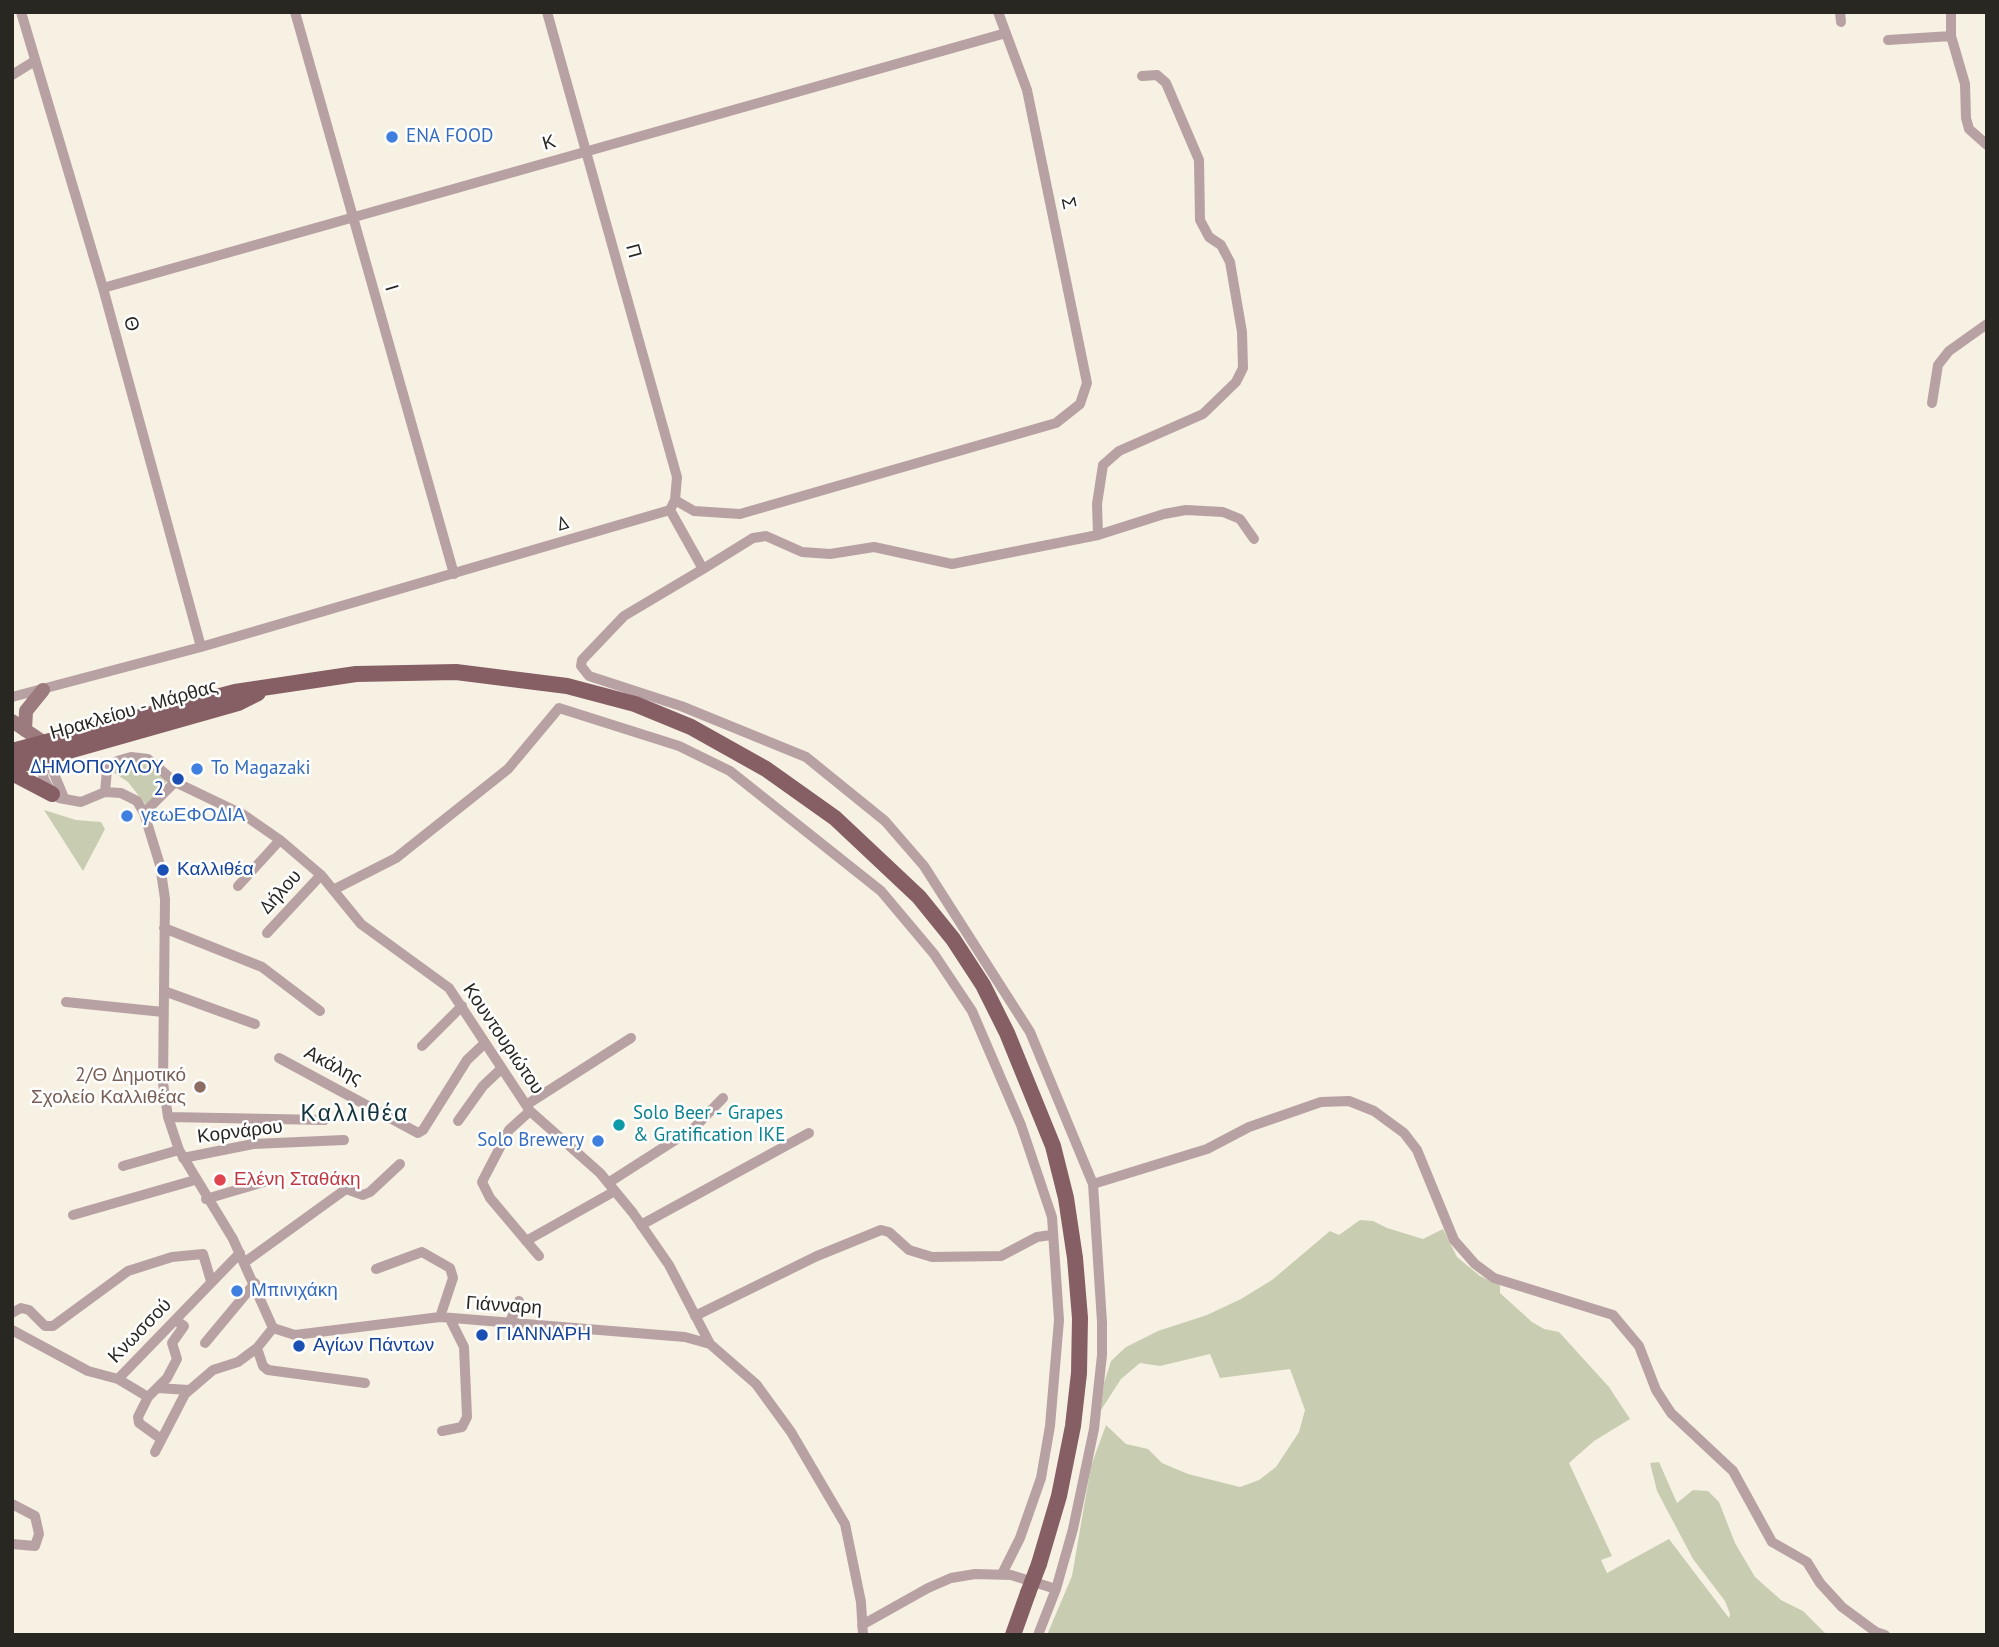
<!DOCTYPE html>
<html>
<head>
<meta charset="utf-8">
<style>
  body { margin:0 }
  #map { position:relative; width:1999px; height:1647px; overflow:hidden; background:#f7f1e3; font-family:"PT Sans",sans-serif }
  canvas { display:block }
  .frame { position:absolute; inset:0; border:14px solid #292722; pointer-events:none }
</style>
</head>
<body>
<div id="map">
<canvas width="1999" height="1647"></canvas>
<div class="frame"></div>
</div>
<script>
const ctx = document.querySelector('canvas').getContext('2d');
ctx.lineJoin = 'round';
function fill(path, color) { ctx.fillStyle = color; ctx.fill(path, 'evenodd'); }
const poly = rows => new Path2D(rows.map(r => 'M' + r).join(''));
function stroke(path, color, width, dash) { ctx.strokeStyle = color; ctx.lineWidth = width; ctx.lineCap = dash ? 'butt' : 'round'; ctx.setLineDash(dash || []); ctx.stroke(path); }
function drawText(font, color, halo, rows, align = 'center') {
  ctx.font = font + ' "PT Sans",sans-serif'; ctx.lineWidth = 5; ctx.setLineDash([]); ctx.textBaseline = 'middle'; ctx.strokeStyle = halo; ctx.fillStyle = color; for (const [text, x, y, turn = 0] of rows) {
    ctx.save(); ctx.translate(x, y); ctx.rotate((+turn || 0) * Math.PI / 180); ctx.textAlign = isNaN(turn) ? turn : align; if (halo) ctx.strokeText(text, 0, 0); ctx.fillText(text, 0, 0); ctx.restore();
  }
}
fill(poly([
  [126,758,152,763,168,780,146,805,128,782,113,772],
  [44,810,76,820,101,822,105,829,83,871],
  [1360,1220,1373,1221,1387,1228,1423,1239,1443,1229,1457,1257,1480,1276,1500,1285,1500,1293,1532,1322,1544,1329,1559,1332,1609,1387,1630,1419,1594,1441,1569,1463,1612,1556,1601,1560,1607,1573,1669,1539,1729,1618,1730,1614,1725,1601,1693,1559,1657,1491,1650,1463,1659,1462,1677,1503,1693,1490,1708,1491,1719,1502,1735,1543,1755,1577,1781,1600,1803,1611,1827,1635,1047,1635,1072,1576,1091,1466,1106,1425,1126,1444,1148,1449,1162,1463,1188,1474,1240,1487,1259,1480,1276,1467,1299,1432,1305,1410,1290,1369,1220,1378,1210,1354,1160,1366,1140,1363,1121,1379,1101,1410,1104,1383,1111,1361,1126,1347,1158,1331,1207,1315,1241,1299,1272,1280,1330,1231,1339,1235]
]), '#c8cdb1');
stroke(poly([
  [21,12,103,288,201,647],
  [295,12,454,574],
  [547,12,677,477,675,500],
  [1840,12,1841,22],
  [1951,12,1951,36,1965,84,1966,118,1969,129,1987,145],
  [1888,40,1951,36],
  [12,75,33,62],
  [103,288,1006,33],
  [1932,403,1938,365,1949,351,1987,324],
  [670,510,703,569,753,538,766,536,802,552,830,554,874,547,952,564,1098,535,1164,514,1186,510,1223,512,1240,519,1254,539],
  [1098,535,1097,504,1103,465,1119,451,1203,414,1236,382,1243,368,1242,332,1230,262,1221,245,1209,237,1200,220,1199,160,1166,83,1157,75,1142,76],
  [703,569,624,616,582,660,581,666,589,676,681,706,806,757,885,821,924,866,1030,1032,1093,1184,1102,1322,1102,1355,1094,1429,1073,1529,1056,1589,1038,1635],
  [12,697,201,647,670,510,675,500,694,511,740,514,1056,423,1080,404,1087,383,1027,90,998,12],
  [47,757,64,798],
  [38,759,44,779,52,794,59,798,81,802,105,792,121,793,137,801,144,813,160,865,165,899,163,1083,168,1117,179,1150,233,1239,273,1328,295,1335,440,1317,685,1337,710,1344],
  [105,792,107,770,117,761,131,757,148,759,175,782,244,815,280,840,321,875,361,924,449,988,530,1111,600,1173,633,1213,669,1265,710,1344,756,1384,791,1432,845,1524,861,1602,863,1635],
  [144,813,175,782],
  [238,886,280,840],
  [333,890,396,858,508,769,559,708,679,746,730,771,881,891,934,954,972,1011,1021,1125,1052,1217,1059,1320,1050,1426,1041,1478,1020,1538,1002,1574],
  [164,928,262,967,320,1011],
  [267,933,321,875],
  [164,991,255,1024],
  [66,1002,163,1012],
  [422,1046,462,1006],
  [279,1058,418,1133,423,1130,467,1060,485,1043],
  [526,1105,631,1038],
  [530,1111,509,1130,482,1182,490,1198,539,1256],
  [168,1117,325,1120],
  [458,1121,483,1086,501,1069],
  [183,1158,253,1144,344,1140],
  [123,1166,179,1150],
  [608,1183,694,1128,723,1098],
  [1093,1184,1207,1149,1249,1127,1321,1102,1349,1101,1374,1111,1404,1133,1417,1150,1454,1240,1475,1264,1494,1278,1613,1315,1639,1346,1656,1390,1671,1413,1733,1471,1772,1542,1807,1562,1820,1583,1842,1607,1876,1632,1885,1635],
  [206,1199,264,1182],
  [73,1215,195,1180],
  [641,1225,809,1133],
  [526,1241,615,1191],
  [245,1262,346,1189,363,1195,370,1192,400,1164],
  [376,1269,422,1252,450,1268,453,1278,440,1317],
  [12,1313,21,1308,29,1310,45,1326,53,1326,128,1271,172,1257,203,1254,211,1281],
  [695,1316,817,1256,881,1230,889,1232,909,1250,932,1257,1001,1256,1037,1237,1051,1235],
  [509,1324,519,1301],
  [12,1330,88,1371,118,1379,240,1253],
  [205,1343,255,1283],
  [257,1348,263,1366,268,1370,365,1383],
  [118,1379,148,1397],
  [157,1388,189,1390],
  [442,1431,462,1427,467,1417,464,1347,450,1319],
  [161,1439,139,1423,138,1417,148,1397,167,1378,177,1359,172,1343,184,1326,175,1320],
  [155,1452,185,1394,213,1370,238,1362,257,1348,273,1328],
  [12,1504,35,1516,39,1534,35,1546,12,1544],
  [862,1625,928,1588,951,1578,975,1574,1011,1575,1056,1589]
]), '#b8a1a3', 10);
stroke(poly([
  [12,721,43,742,45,749],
  [25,730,26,711,43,690]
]), '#9b7b7e', 14);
stroke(poly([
  [12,751,235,692,356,674,456,672,567,686,635,704,691,727,766,769,835,818,919,897,953,939,983,985,1007,1033,1053,1146,1066,1198,1075,1258,1080,1318,1079,1373,1073,1426,1059,1496,1039,1564],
  [12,767,238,703,258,693],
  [12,773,52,794],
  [1013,1635,1028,1593]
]), '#865f64', 16);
stroke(poly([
  [1028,1593,1039,1564]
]), '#865f64', 16);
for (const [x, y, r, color] of [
  [392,137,7,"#3f7fe0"],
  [197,769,7,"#3f7fe0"],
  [178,779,7,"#1a4fb4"],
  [127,816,7,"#3f7fe0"],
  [163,870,7,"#1a4fb4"],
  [200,1087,7,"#8d6e63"],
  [619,1125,7,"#0f9aa8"],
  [598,1141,7,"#3f7fe0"],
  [220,1180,7,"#e0444e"],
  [237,1291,7,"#3f7fe0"],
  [482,1335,7,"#1a4fb4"],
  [299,1346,7,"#1a4fb4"]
]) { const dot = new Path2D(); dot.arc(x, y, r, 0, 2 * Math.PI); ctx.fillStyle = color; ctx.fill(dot); stroke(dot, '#fff', 2.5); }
drawText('19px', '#366cbe', '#fff', [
  ["ENA FOOD",406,137],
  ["To Magazaki",211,769],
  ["γεωΕΦΟΔΙΑ",141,816],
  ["Solo Brewery",584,1141,"right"],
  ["Μπινιχάκη",251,1291]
], 'left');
drawText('19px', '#292722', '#fff', [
  ["Κ",549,143,-16],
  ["Σ",1068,203,78],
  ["Π",633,251,75],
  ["Ι",391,288,74],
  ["Θ",131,324,75],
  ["Δ",563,524,-16],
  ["Ηρακλείου - Μάρθας",134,710,-16],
  ["Δήλου",281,892,-48],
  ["Κουντουριώτου",503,1039,56],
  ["Ακάλης",333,1066,28],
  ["Κορνάρου",240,1132,-7],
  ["Γιάνναρη",504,1306,4],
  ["Κνωσσού",140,1331,-46]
]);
drawText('19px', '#164399', '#fff', [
  ["ΔΗΜΟΠΟΥΛΟΥ",164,768,"right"],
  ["2",164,790,"right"],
  ["Καλλιθέα",177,870],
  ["ΓΙΑΝΝΑΡΗ",496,1335],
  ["Αγίων Πάντων",313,1346]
], 'left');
drawText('19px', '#785e54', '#fff', [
  ["2/Θ Δημοτικό",186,1076],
  ["Σχολείο Καλλιθέας",186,1098]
], 'right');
drawText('19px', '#0d838f', '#fff', [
  ["Solo Beer - Grapes",633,1114],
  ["& Gratification IKE",633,1136]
], 'left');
drawText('19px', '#be3a42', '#fff', [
  ["Ελένη Σταθάκη",234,1180]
], 'left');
ctx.letterSpacing = '2px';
drawText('23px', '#13333c', '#fff', [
  ["Καλλιθέα",355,1114]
]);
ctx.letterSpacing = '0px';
</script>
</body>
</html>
